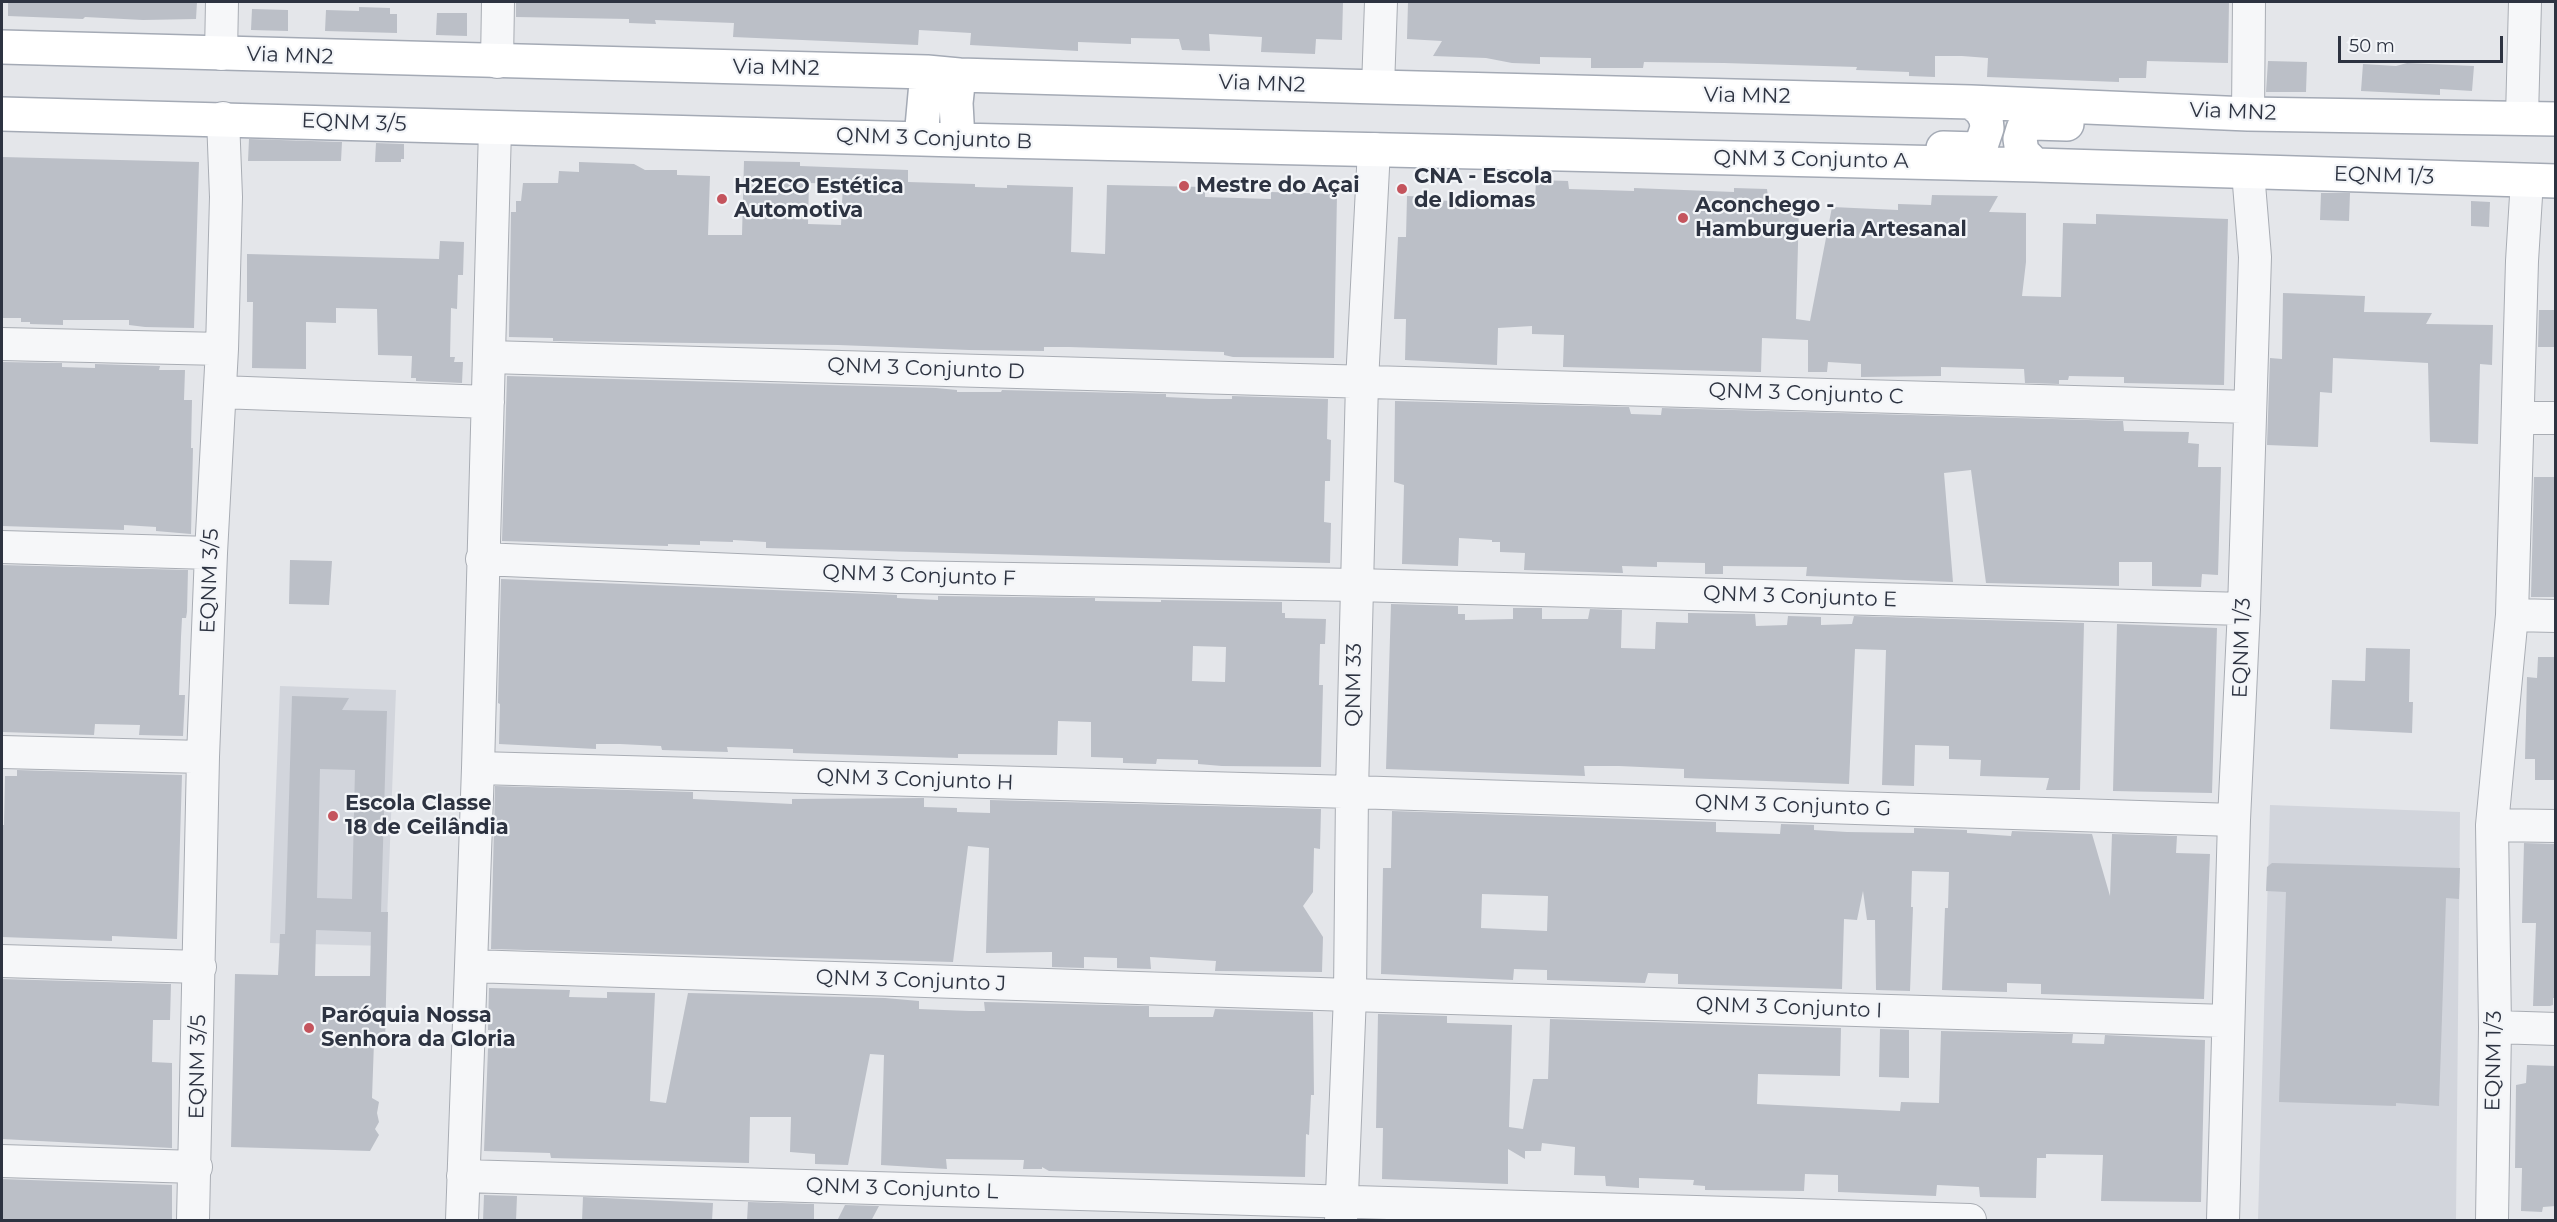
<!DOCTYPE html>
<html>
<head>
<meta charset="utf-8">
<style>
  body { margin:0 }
  #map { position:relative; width:2557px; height:1222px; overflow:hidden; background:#e4e6ea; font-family:Montserrat,sans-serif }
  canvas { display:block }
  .frame { position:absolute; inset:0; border:3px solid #2d3341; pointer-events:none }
  .scale { position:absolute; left:2338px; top:36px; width:165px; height:27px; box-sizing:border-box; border:3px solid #2d3341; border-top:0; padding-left:8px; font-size:18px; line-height:21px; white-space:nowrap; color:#2d3341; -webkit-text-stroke:4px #f3f5f8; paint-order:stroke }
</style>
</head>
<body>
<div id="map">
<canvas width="2557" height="1222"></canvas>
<div class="frame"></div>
<div class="scale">50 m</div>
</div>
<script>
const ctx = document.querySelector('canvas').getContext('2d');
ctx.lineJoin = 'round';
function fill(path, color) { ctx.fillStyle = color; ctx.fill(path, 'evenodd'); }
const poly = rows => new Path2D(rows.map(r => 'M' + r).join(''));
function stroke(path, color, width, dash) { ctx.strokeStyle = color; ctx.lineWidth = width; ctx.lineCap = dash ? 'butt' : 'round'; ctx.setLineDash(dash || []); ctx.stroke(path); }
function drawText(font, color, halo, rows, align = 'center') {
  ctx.font = font + ' Montserrat,sans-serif'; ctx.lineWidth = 4.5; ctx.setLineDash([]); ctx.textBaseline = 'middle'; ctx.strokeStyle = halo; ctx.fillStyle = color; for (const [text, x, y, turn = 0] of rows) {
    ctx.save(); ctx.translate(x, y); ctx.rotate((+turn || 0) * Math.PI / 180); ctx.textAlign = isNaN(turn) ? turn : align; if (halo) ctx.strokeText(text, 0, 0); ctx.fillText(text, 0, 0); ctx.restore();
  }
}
fill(poly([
  [280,686,396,690,386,946,270,943],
  [2270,805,2460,812,2456,1220,2258,1220]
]), '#d2d5dc');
fill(poly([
  [8,2,197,2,196,19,143,20,85,17,83,19,8,16],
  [516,2,1343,2,1342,40,1316,39,1315,54,1261,52,1262,37,1209,34,1210,51,1182,50,1179,39,1131,38,1131,44,1078,42,1078,51,970,45,971,33,919,30,918,45,733,37,734,23,655,20,656,24,629,23,629,19,516,17],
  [1408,2,2229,2,2228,63,2147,61,2146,78,2119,78,2119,82,1987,77,1988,58,1962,56,1935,56,1935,77,1909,76,1909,72,1856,70,1857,67,1724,63,1644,62,1643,68,1591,68,1591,58,1540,57,1540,64,1512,63,1486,58,1433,56,1442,41,1407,39],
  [359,7,390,8,390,14,397,14,397,33,325,31,326,10,359,11],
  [252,9,288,10,288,31,251,30],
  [437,13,467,13,467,36,436,35],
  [2268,61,2307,62,2306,92,2266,92],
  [2407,63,2474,66,2472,91,2440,89,2440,95,2361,91,2363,64,2396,66],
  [249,139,342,142,341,161,248,161],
  [376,143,404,144,404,159,401,159,401,162,375,162],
  [2,157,199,162,194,328,145,327,129,325,129,320,63,320,63,325,30,324,30,322,21,322,21,318,2,318],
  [744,161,800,162,800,166,908,170,908,182,975,184,975,187,1007,188,1007,185,1073,187,1071,252,1105,254,1107,185,1205,187,1205,197,1271,199,1271,192,1337,194,1334,358,1233,357,1224,355,1224,352,1069,347,1044,347,1044,351,969,350,838,345,553,341,553,338,509,337,511,212,516,212,516,201,521,201,523,183,558,183,559,171,579,172,579,162,634,164,645,170,677,170,677,175,710,176,708,235,742,235],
  [809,183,843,184,841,225,808,224],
  [1536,180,1568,181,1569,189,1634,191,1634,188,1734,192,1734,188,1767,189,1769,206,1799,207,1796,319,1810,321,1832,207,1898,210,1898,204,1931,205,1932,195,1998,196,1989,212,2026,213,2026,262,2022,296,2061,297,2063,223,2096,224,2096,214,2228,219,2224,385,2124,383,2124,377,2069,376,2068,380,2059,380,2059,384,2025,383,2024,369,1941,367,1941,376,1861,377,1861,364,1828,362,1827,372,1808,372,1808,340,1762,338,1761,372,1563,367,1564,335,1532,334,1532,326,1498,328,1497,365,1405,360,1406,319,1394,319,1398,237,1406,237,1407,196,1433,197,1433,200,1469,202,1469,198,1502,199,1502,202,1535,200],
  [2321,193,2350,193,2349,221,2320,220],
  [2471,201,2490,202,2489,227,2471,226],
  [440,241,464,242,463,275,458,275,457,309,451,308,450,357,455,357,454,362,463,362,462,383,416,381,416,378,411,378,412,356,378,355,377,309,336,308,336,323,306,322,306,369,252,368,253,302,247,302,247,254,439,259],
  [2283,293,2365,296,2364,312,2432,313,2426,324,2493,325,2492,365,2480,364,2478,444,2430,442,2428,363,2333,358,2332,393,2320,392,2318,447,2267,445,2270,358,2282,359],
  [2539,310,2556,310,2556,347,2538,347],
  [2,362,62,363,62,367,95,368,95,364,160,366,159,370,185,370,184,400,192,400,191,448,193,448,191,534,156,531,156,527,124,525,124,530,2,526],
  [507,376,936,388,957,390,957,392,1001,392,1002,390,1166,394,1166,397,1209,399,1232,399,1232,396,1328,399,1327,439,1331,440,1330,481,1325,481,1324,522,1331,523,1330,563,766,548,766,542,733,540,733,542,700,541,700,545,668,544,668,546,502,541],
  [1395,401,1629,407,1631,414,1661,415,1662,408,2123,421,2124,431,2189,432,2188,443,2199,444,2198,467,2221,467,2218,575,2202,574,2201,587,2152,586,2152,562,2119,562,2119,586,1986,583,1971,470,1944,473,1953,582,1806,576,1807,567,1723,566,1723,574,1705,574,1705,563,1657,562,1657,567,1622,566,1623,573,1524,570,1525,553,1500,552,1500,542,1492,542,1492,540,1459,538,1458,566,1402,564,1404,485,1394,482],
  [2534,477,2556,477,2556,597,2531,597],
  [290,560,332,561,329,605,289,604],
  [2,565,188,570,187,612,186,618,182,618,181,637,179,695,185,695,183,736,139,735,140,725,95,724,94,735,2,732],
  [501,579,897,595,897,598,938,600,938,596,1095,598,1095,601,1161,602,1161,600,1282,602,1282,613,1285,613,1285,618,1326,619,1325,644,1320,644,1319,685,1323,685,1321,767,1222,766,1198,764,1198,760,1157,759,1156,764,1123,763,1123,758,1091,757,1091,722,1058,721,1057,755,958,754,958,758,793,753,793,749,761,748,727,747,728,752,662,750,661,746,620,744,596,744,596,749,499,744,500,704,498,703],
  [1193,646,1226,647,1225,682,1192,681],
  [1391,604,1458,606,1458,614,1465,614,1465,620,1513,619,1513,608,1542,608,1542,619,1588,619,1590,609,1622,610,1621,648,1655,649,1656,622,1688,623,1688,613,1755,614,1756,626,1787,625,1788,616,1821,617,1821,625,1852,624,1854,616,2084,623,2080,790,2046,790,2049,778,1980,776,1981,760,1949,759,1949,746,1915,745,1914,786,1882,785,1886,650,1855,649,1849,784,1684,778,1684,769,1619,766,1584,766,1585,776,1386,769],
  [2117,624,2217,628,2212,793,2113,791],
  [2366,648,2410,649,2409,702,2413,702,2412,733,2330,729,2332,680,2365,681],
  [2538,657,2556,657,2556,780,2535,780,2535,759,2525,759,2527,677,2537,678],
  [292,696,349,698,342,710,387,711,381,912,388,912,385,1043,374,1042,372,1098,379,1102,377,1113,379,1122,375,1129,379,1135,370,1151,231,1147,235,974,278,975,280,934,285,934],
  [320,769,355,770,352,899,317,898],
  [316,930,371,932,370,976,315,976],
  [17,770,182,775,177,939,112,936,112,941,2,937,2,825,4,825,5,776,17,776],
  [495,786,693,792,693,799,792,804,792,799,924,798,924,807,957,808,957,812,990,813,990,800,1321,809,1320,849,1314,848,1313,892,1303,906,1323,937,1322,972,1215,971,1216,961,1150,957,1151,969,1117,968,1117,958,1084,957,1084,968,1052,967,1052,952,986,953,989,848,968,846,953,962,491,949],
  [1392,811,1716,822,1716,832,1780,834,1781,824,1814,825,1814,830,1847,832,1914,833,1914,828,1967,830,1967,833,2011,836,2012,831,2092,834,2110,896,2112,834,2177,836,2176,853,2210,854,2204,999,2041,994,2041,984,2007,983,2007,992,1942,990,1945,908,1948,908,1949,872,1912,871,1911,907,1913,907,1910,991,1876,990,1875,920,1867,920,1863,891,1857,920,1844,919,1842,989,1678,984,1678,974,1648,973,1645,983,1547,980,1547,970,1514,969,1513,980,1381,974,1383,868,1391,868],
  [1482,894,1548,896,1547,931,1481,928],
  [2524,843,2556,844,2556,998,2553,998,2553,1005,2550,1006,2533,1006,2536,923,2522,923],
  [2272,863,2460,868,2459,899,2446,898,2439,1106,2396,1103,2396,1106,2279,1102,2286,892,2266,891,2267,867],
  [2,979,171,984,170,1020,153,1020,152,1062,172,1063,172,1148,2,1139],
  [489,988,570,990,569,997,607,998,607,992,655,993,650,1101,666,1103,688,993,885,998,919,1001,919,1009,969,1011,985,1011,984,1002,1149,1006,1149,1017,1213,1017,1215,1009,1313,1012,1314,1095,1311,1095,1309,1135,1306,1134,1305,1177,1049,1171,1042,1167,1042,1169,1023,1169,1024,1160,946,1159,947,1169,881,1165,884,1055,870,1054,848,1165,815,1164,815,1154,790,1152,791,1117,750,1117,749,1163,551,1158,550,1153,484,1151,488,1049,499,1030,488,1030],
  [1378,1014,1447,1016,1447,1023,1512,1025,1509,1127,1523,1129,1533,1079,1548,1079,1550,1019,1841,1028,1840,1076,1758,1074,1757,1104,1900,1111,1901,1102,1939,1103,1941,1031,2073,1034,2072,1043,2104,1044,2105,1035,2205,1040,2201,1202,2101,1201,2103,1155,2046,1154,2046,1158,2037,1158,2036,1198,1980,1197,1979,1187,1937,1185,1936,1196,1838,1192,1838,1175,1805,1174,1804,1191,1705,1190,1705,1186,1693,1185,1694,1180,1639,1178,1639,1188,1606,1186,1605,1176,1574,1175,1575,1147,1542,1143,1541,1151,1525,1151,1525,1159,1508,1149,1508,1184,1382,1179,1383,1128,1376,1128],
  [1880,1029,1909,1030,1909,1078,1879,1077],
  [2527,1065,2556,1066,2556,1206,2543,1207,2542,1212,2521,1211,2522,1168,2515,1168,2516,1085,2526,1083],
  [2,1179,172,1185,172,1221,2,1221],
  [484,1195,517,1196,516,1221,483,1221],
  [583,1197,713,1203,712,1221,582,1221],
  [748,1202,814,1204,814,1221,747,1221],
  [845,1205,879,1206,871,1221,837,1221]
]), '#bbbfc7');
const minor = poly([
  [221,54,222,2],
  [497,62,498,2],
  [1378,87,1381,2],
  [2248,114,2249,2],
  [2522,117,2525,2],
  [2,344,222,349],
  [489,357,2250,407],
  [220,392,488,402],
  [2519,418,2556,418],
  [2,547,211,553],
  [482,559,899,577,1356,585,2244,609],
  [2512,615,2556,616],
  [2,752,203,757],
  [478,768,1352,792,2234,820],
  [2492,825,2556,826],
  [2,961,200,967],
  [471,966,1350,995,2228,1021],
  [2495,1027,2556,1029],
  [2,1161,196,1167],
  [463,1176,1970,1220],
  [193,1220,203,757,211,553,222,349,226,197,223,118],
  [462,1220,478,768,495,128],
  [1341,1220,1350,995,1352,792,1362,382,1374,149],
  [2223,1220,2234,820,2244,609,2255,257,2248,172],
  [2492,1220,2495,1027,2492,825,2512,615,2522,261,2527,180]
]);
const major = poly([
  [2,47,927,72,959,75,1378,87,1971,102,2248,114,2556,119],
  [2,114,958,140,2035,165,2556,181],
  [921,138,927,72],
  [958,140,956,103,959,75],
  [1943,148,1978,149,1982,143,1987,128,1986,119,1981,110,1971,102],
  [2035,165,2022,152,2020,139,2023,129,2033,123,2067,124]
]);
stroke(minor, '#a9adb4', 34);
stroke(major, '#a4aab5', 36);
stroke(minor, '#f6f7f9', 32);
stroke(major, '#fff', 33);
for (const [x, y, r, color] of [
  [1184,186,6,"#c4545d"],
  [1402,189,6,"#c4545d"],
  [722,199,6,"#c4545d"],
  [1683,218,6,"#c4545d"],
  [333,816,6,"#c4545d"],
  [309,1028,6,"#c4545d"]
]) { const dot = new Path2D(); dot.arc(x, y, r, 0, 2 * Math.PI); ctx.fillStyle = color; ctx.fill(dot); stroke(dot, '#f3f5f8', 2); }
drawText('21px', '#2d3341', '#f3f5f8', [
  ["Via MN2",290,56,2],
  ["Via MN2",776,68,1],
  ["Via MN2",1262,84,2],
  ["Via MN2",1747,96,1],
  ["Via MN2",2233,112,2],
  ["EQNM 3/5",354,123,2],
  ["QNM 3 Conjunto B",934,139,2],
  ["QNM 3 Conjunto A",1811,160,1],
  ["EQNM 1/3",2384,176,2],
  ["QNM 3 Conjunto D",926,369,2],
  ["QNM 3 Conjunto C",1806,394,2],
  ["QNM 3 Conjunto F",919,576,2],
  ["EQNM 3/5",210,581,-88],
  ["QNM 3 Conjunto E",1800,597,2],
  ["EQNM 1/3",2242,648,-88],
  ["QNM 33",1354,685,-89],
  ["QNM 3 Conjunto H",915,780,2],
  ["QNM 3 Conjunto G",1793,806,2],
  ["QNM 3 Conjunto J",911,981,2],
  ["QNM 3 Conjunto I",1789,1008,2],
  ["EQNM 1/3",2494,1061,-89],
  ["EQNM 3/5",198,1067,-89],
  ["QNM 3 Conjunto L",902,1189,2]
]);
drawText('bold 21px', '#2d3341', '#f3f5f8', [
  ["CNA - Escola",1414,177],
  ["de Idiomas",1414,201],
  ["Mestre do Açai",1196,186],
  ["H2ECO Estética",734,187],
  ["Automotiva",734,211],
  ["Aconchego -",1695,206],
  ["Hamburgueria Artesanal",1695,230],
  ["Escola Classe",345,804],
  ["18 de Ceilândia",345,828],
  ["Paróquia Nossa",321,1016],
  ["Senhora da Gloria",321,1040]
], 'left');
</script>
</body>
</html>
